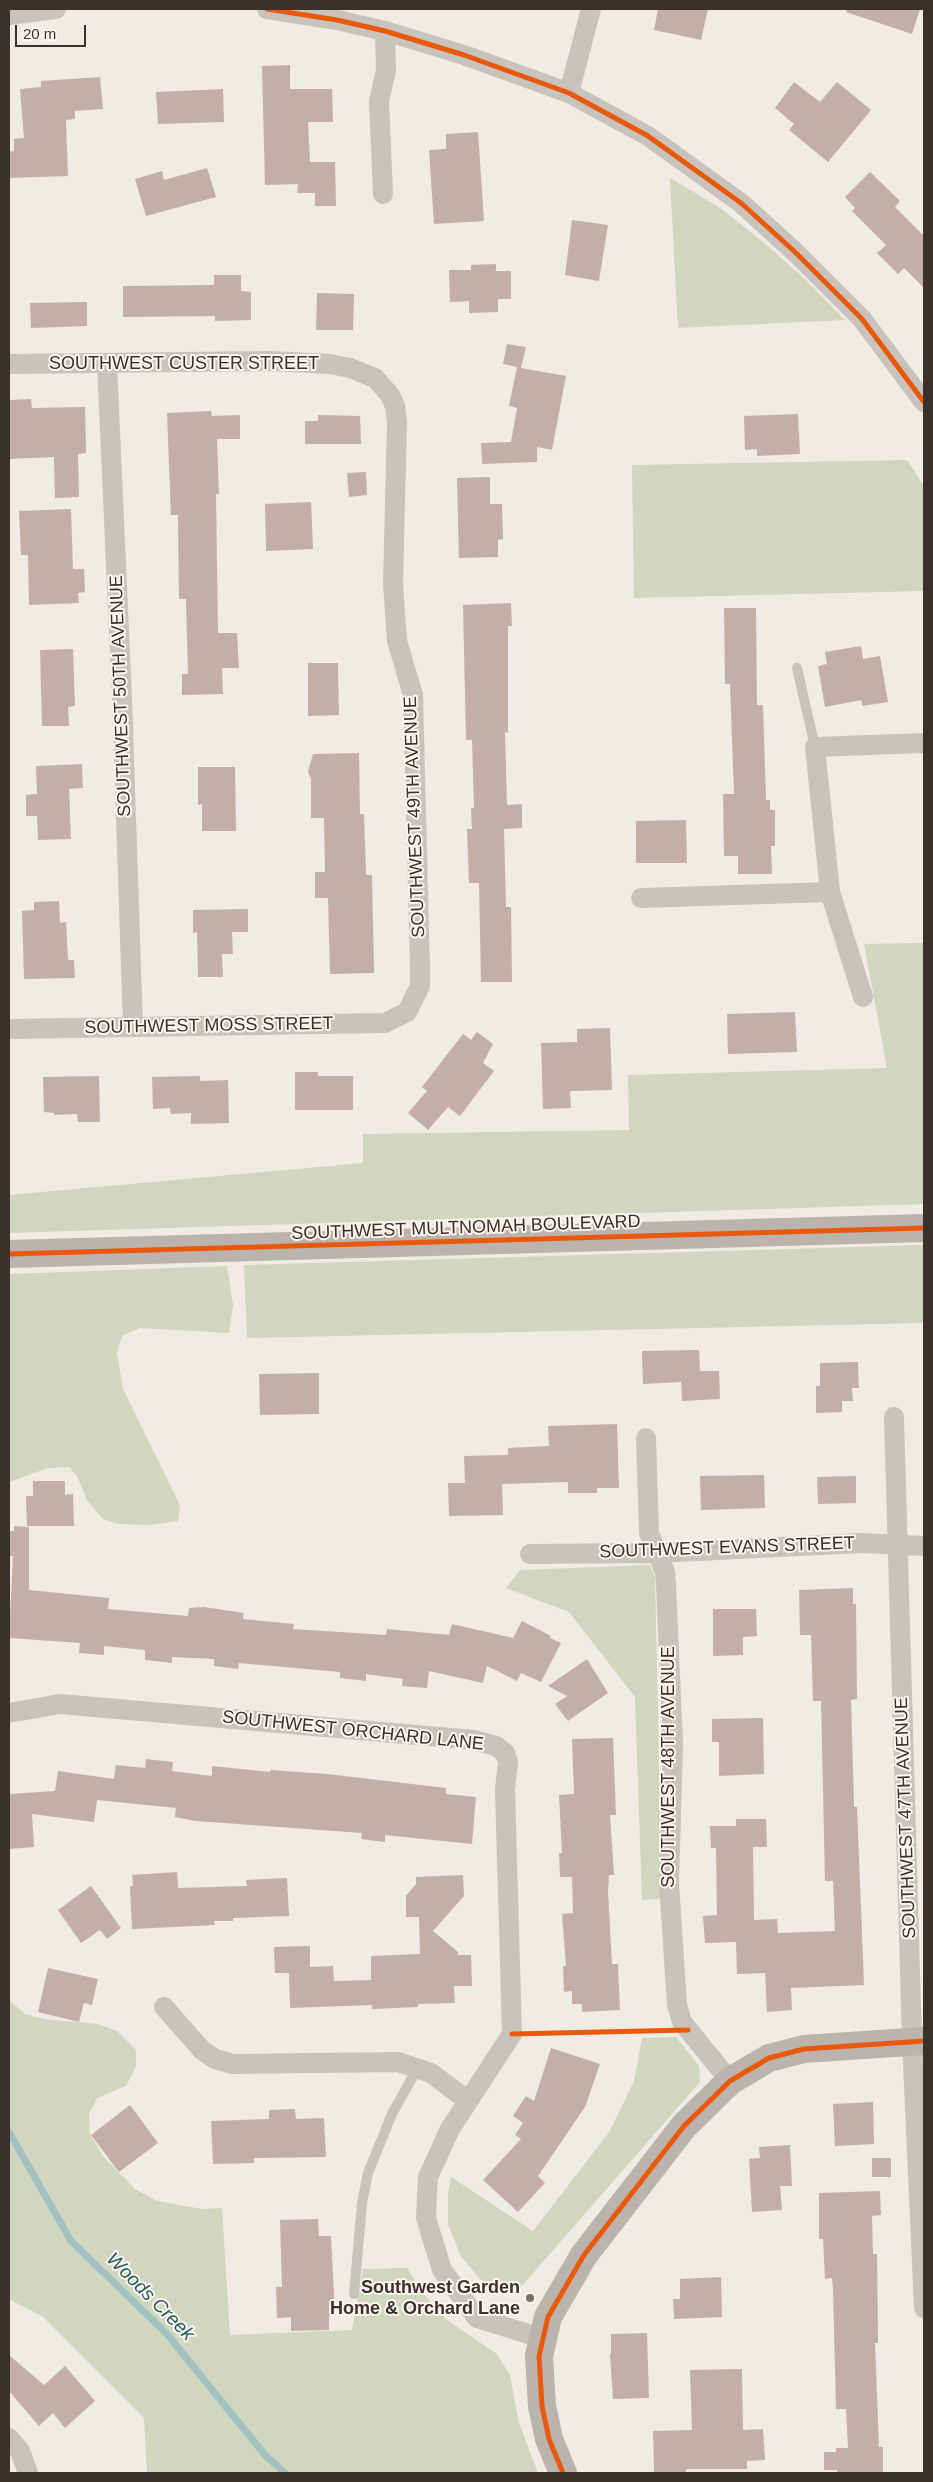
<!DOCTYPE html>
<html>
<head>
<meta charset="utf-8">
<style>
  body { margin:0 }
  #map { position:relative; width:933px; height:2482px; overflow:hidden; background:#f0ebe5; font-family:Arial,sans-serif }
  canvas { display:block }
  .frame { position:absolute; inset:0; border:10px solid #3b302b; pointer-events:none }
  .scale { position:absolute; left:15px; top:25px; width:71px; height:22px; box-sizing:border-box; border:2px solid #3b302b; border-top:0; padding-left:6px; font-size:15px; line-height:18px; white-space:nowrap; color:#3b302b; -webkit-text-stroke:4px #fbf5ee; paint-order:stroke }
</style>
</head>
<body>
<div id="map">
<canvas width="933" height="2482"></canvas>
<div class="frame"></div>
<div class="scale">20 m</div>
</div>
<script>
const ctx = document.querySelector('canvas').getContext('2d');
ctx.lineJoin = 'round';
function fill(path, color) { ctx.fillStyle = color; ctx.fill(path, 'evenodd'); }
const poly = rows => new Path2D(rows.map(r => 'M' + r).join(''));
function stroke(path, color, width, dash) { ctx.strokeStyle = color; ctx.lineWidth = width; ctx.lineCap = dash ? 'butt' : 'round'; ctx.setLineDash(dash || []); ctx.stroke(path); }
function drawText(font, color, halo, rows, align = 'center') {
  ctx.font = font + ' Arial,sans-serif'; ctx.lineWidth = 4; ctx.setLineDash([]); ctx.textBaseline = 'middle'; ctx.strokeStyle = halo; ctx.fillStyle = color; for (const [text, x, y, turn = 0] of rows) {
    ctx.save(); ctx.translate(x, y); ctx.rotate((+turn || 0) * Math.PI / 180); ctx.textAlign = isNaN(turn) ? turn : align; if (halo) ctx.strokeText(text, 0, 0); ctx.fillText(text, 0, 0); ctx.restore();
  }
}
fill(poly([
  [670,178,719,207,762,241,806,280,845,320,678,328],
  [907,460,924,486,924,591,634,598,632,465],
  [924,943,924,1204,9,1233,9,1195,363,1163,363,1134,629,1130,628,1075,887,1068,864,944],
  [924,1245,924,1323,247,1338,244,1265],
  [227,1266,233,1305,229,1333,140,1328,122,1336,117,1353,123,1389,180,1505,178,1521,150,1525,118,1524,103,1519,87,1500,77,1476,69,1467,48,1468,9,1482,9,1274],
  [650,1565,655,1577,662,1899,642,1900,635,1697,569,1612,506,1588,520,1570],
  [9,2000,25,2014,44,2019,98,2024,117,2031,136,2050,136,2067,126,2086,97,2098,89,2114,90,2134,102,2155,135,2189,157,2201,202,2209,222,2208,230,2335,352,2330,363,2269,407,2268,425,2296,447,2320,497,2354,510,2375,519,2423,538,2473,147,2473,144,2418,42,2316,9,2299],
  [676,2037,699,2066,700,2082,521,2287,511,2292,501,2292,480,2279,460,2255,448,2224,448,2193,451,2177,533,2231,610,2131,634,2081,642,2038]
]), '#d1d6bf');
stroke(poly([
  [9,2132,71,2241,167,2334,265,2455,285,2473]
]), '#a1c2c1', 7);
fill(poly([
  [658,9,708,9,701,40,654,30],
  [847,9,920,9,912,34,846,12],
  [290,65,290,89,332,89,333,122,308,122,310,162,335,162,336,206,315,206,315,193,297,193,298,184,265,185,262,66],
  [100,77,103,109,75,111,75,119,66,120,68,176,9,178,9,152,14,151,14,139,24,138,20,89,41,87,41,81],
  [794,82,820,102,837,82,871,110,828,162,789,130,794,124,775,108],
  [223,89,224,122,158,124,156,92],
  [478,132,484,221,434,224,429,150,446,149,446,134],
  [207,168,216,197,146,216,135,179,162,171,164,180],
  [870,172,900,201,895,207,924,236,924,288,904,268,898,274,877,253,886,245,852,211,855,208,845,197],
  [572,220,608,225,599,281,565,275],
  [496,264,496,271,511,271,511,299,498,299,498,312,469,313,469,301,450,302,449,270,471,270,471,265],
  [214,275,241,275,241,291,251,292,251,320,215,321,215,316,123,317,123,286,214,285],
  [317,293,354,294,353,330,316,330],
  [87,302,87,326,31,328,30,303],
  [507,344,526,347,521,368,566,376,552,450,537,447,537,462,482,464,481,443,511,442,517,408,509,406,517,367,503,364],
  [31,399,32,408,85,407,86,453,78,454,79,497,55,498,54,457,9,459,10,400],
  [211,411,212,416,240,415,240,439,217,439,219,494,216,494,218,633,237,633,239,668,222,668,223,694,182,695,182,674,188,674,186,599,179,599,178,515,171,515,167,413],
  [798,414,800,454,757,456,757,449,745,450,744,416],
  [318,415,360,416,361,444,305,444,305,421,318,421],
  [366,472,367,495,349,497,347,473],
  [490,477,490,504,502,504,503,539,498,540,498,557,459,558,457,478],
  [311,502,313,549,266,551,265,504],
  [71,509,73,569,84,569,85,592,78,593,79,603,29,605,28,555,21,555,19,511],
  [511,603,512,626,508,626,508,733,505,732,507,805,522,804,522,828,504,829,506,907,511,907,512,982,481,982,479,883,469,883,467,829,472,829,471,808,474,808,472,740,466,740,463,605],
  [724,608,756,608,757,705,763,705,766,800,770,800,770,810,775,810,775,846,771,846,772,874,738,874,738,856,724,856,723,794,734,794,730,684,725,684],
  [861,646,863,659,880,656,888,702,863,706,861,700,825,707,818,666,827,664,825,652],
  [73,649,75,706,68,707,69,726,42,726,40,650],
  [308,663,338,663,339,715,308,716],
  [359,753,360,814,364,814,366,875,372,875,374,973,330,974,328,898,315,898,315,872,325,872,324,818,311,818,311,779,308,772,313,754],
  [82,764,83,788,69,789,71,839,38,840,37,816,26,816,26,795,37,794,36,766],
  [198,767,235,767,236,831,202,831,202,804,198,805],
  [686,820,687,863,636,863,636,821],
  [59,901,60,923,66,922,68,960,74,960,75,978,24,979,22,911,34,910,34,902],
  [248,909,248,932,232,932,233,954,222,954,223,977,198,977,197,932,193,933,193,910],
  [795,1012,797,1052,728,1054,727,1014],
  [610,1028,612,1090,570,1091,571,1108,543,1109,541,1043,577,1042,577,1029],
  [477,1032,493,1044,483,1063,494,1071,460,1116,448,1107,428,1130,408,1113,427,1091,422,1087,463,1034,471,1040],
  [295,1072,318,1072,318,1076,353,1076,353,1110,295,1110],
  [99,1076,100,1122,78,1122,77,1114,54,1115,54,1113,44,1112,43,1077],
  [200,1076,200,1081,228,1080,229,1123,191,1124,191,1113,171,1114,170,1108,153,1109,152,1077],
  [699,1350,700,1371,719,1371,720,1399,682,1401,681,1382,643,1384,642,1351],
  [858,1362,859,1388,852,1388,853,1401,842,1401,842,1412,816,1413,816,1386,820,1386,820,1363],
  [319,1373,319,1414,260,1415,259,1374],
  [617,1424,619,1488,597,1488,597,1493,568,1493,568,1482,502,1484,503,1515,449,1516,448,1483,465,1483,464,1456,508,1455,508,1448,549,1446,548,1426],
  [764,1475,765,1508,701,1510,700,1476],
  [856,1476,856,1503,818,1504,817,1477],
  [33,1481,65,1481,65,1495,73,1494,74,1526,27,1526,26,1496,33,1496],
  [14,1526,29,1527,29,1590,109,1598,108,1609,188,1616,189,1608,204,1607,244,1613,243,1619,294,1624,293,1629,386,1635,387,1629,449,1635,452,1624,513,1638,522,1621,551,1636,550,1638,561,1643,541,1682,521,1673,517,1681,487,1666,483,1683,429,1671,427,1688,402,1686,403,1679,366,1674,366,1681,340,1678,340,1672,239,1663,238,1669,214,1666,214,1659,172,1657,172,1663,145,1660,145,1650,104,1646,104,1655,79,1653,80,1643,9,1638,13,1556,9,1556,9,1531,14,1531],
  [853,1588,853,1604,856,1604,857,1699,851,1700,854,1807,857,1807,864,1985,791,1988,792,2010,767,2012,765,1973,737,1974,736,1942,705,1943,703,1916,717,1915,716,1848,711,1848,710,1826,736,1826,736,1819,766,1819,767,1847,753,1847,754,1920,777,1919,778,1933,835,1931,833,1881,825,1881,821,1701,813,1701,811,1635,800,1635,799,1590],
  [713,1609,756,1609,757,1636,743,1637,743,1655,713,1656],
  [587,1659,608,1693,568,1721,555,1704,567,1696,548,1686],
  [763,1718,764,1774,719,1776,719,1742,712,1742,712,1719],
  [613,1738,616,1815,610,1815,614,1875,609,1875,608,1892,612,1964,618,1964,620,2010,582,2012,582,2004,572,2004,572,1991,564,1992,563,1966,566,1966,562,1914,573,1913,572,1877,560,1877,559,1853,562,1853,559,1795,574,1794,572,1739],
  [146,1759,173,1762,172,1771,212,1776,212,1766,270,1772,270,1770,327,1774,446,1788,446,1794,476,1797,472,1844,385,1835,385,1842,361,1839,362,1833,196,1821,175,1817,176,1808,97,1800,94,1822,32,1814,34,1847,9,1849,10,1794,55,1791,58,1771,114,1779,116,1765,145,1768],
  [177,1872,178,1888,247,1886,246,1880,287,1878,289,1916,233,1918,233,1921,214,1921,215,1925,132,1929,130,1886,133,1886,132,1875],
  [463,1875,464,1896,433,1931,458,1952,458,1955,471,1955,472,1986,454,1986,455,2003,418,2004,418,2007,372,2009,372,2005,290,2008,289,1973,275,1973,274,1947,310,1946,310,1967,333,1966,334,1981,371,1980,371,1956,420,1954,419,1917,406,1917,406,1896,416,1884,416,1877],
  [91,1886,121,1928,107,1939,100,1930,81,1943,58,1910],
  [48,1968,98,1979,92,2005,84,2003,79,2022,38,2012],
  [551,2048,600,2064,585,2107,538,2176,545,2183,518,2212,483,2180,521,2139,515,2135,523,2123,513,2116,526,2096,534,2101],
  [873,2102,874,2144,835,2146,833,2104],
  [130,2105,158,2143,119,2172,91,2135],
  [295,2109,296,2119,324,2118,326,2157,254,2158,254,2163,213,2164,211,2121,269,2119,269,2110],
  [790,2145,792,2186,780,2186,782,2210,752,2212,749,2159,760,2158,759,2147],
  [872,2158,891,2158,891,2177,872,2177],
  [880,2191,881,2215,872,2216,873,2254,877,2254,878,2343,875,2343,879,2447,883,2447,883,2473,837,2473,837,2470,824,2470,824,2452,836,2452,836,2448,848,2448,846,2409,836,2409,833,2289,832,2278,825,2279,823,2239,819,2239,819,2193],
  [318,2219,319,2236,331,2236,335,2316,329,2316,329,2330,291,2331,291,2317,277,2318,276,2287,282,2287,280,2220],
  [721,2277,722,2317,674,2319,673,2299,680,2299,680,2279],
  [647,2333,649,2398,613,2399,610,2354,611,2354,611,2334],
  [9,2355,44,2385,65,2366,95,2401,65,2428,53,2413,39,2426,9,2391],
  [742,2369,743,2430,763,2429,765,2460,747,2461,747,2469,686,2469,686,2473,654,2473,653,2431,692,2430,690,2370]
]), '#c3afa7');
stroke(poly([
  [797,668,815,747],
  [354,2294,362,2203,368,2173,392,2114,418,2067]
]), '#c9c3be', 10);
stroke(poly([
  [267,9,337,20,385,31,464,55,569,93,648,136,741,203,795,252,862,319,924,402],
  [9,15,56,9],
  [569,93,591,9],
  [383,194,379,101,386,70,385,31],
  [9,364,271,361,330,364,350,368,375,378,390,395,395,406,397,422,393,584,397,641,413,695,420,968,420,986,407,1012,385,1023,9,1029],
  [107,364,122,698,133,1027],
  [641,898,830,892],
  [863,997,830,892,815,747,924,743],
  [894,1417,912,2041,924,2308],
  [646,1438,649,1533,665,1572,666,1584,673,1744,669,1883,677,2005,682,2022,730,2081],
  [530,1554,657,1553,861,1543,924,1546],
  [9,1713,60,1704,474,1740,496,1746,505,1753,508,1762,505,1789,512,2034,450,2129,428,2177,426,2218,442,2270,477,2318,541,2338],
  [164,2007,202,2050,215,2059,233,2064,398,2062,431,2073,467,2100],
  [9,2438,20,2451,28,2473]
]), '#c9c3be', 20);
stroke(poly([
  [9,1254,924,1228],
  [563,2473,549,2439,542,2406,539,2356,548,2317,584,2255,684,2126,730,2081,769,2058,804,2049,924,2041]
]), '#bab3ae', 28);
stroke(poly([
  [267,9,337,20,385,31,464,55,569,93,648,136,741,203,795,252,862,319,924,402],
  [9,1254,924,1228],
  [512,2034,688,2030],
  [563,2473,549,2439,542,2406,539,2356,548,2317,584,2255,684,2126,730,2081,769,2058,804,2049,924,2041]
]), '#e8590c', 5);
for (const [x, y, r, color] of [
  [530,2298,5,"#7a716c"]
]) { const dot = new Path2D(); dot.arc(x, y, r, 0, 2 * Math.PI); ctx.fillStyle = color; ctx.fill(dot); stroke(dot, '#fbf5ee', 2); }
drawText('18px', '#3b302b', '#fbf5ee', [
  ["SOUTHWEST CUSTER STREET",184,364],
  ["SOUTHWEST 50TH AVENUE",121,696,-92],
  ["SOUTHWEST 49TH AVENUE",415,817,-92],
  ["SOUTHWEST MOSS STREET",209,1026,-1],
  ["SOUTHWEST MULTNOMAH BOULEVARD",466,1228,-2],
  ["SOUTHWEST EVANS STREET",727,1548,-2],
  ["SOUTHWEST ORCHARD LANE",353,1731,6],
  ["SOUTHWEST 48TH AVENUE",669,1767,-90],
  ["SOUTHWEST 47TH AVENUE",906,1818,-92]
]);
drawText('bold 18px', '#3b302b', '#fbf5ee', [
  ["Southwest Garden",520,2288],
  ["Home & Orchard Lane",520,2309]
], 'right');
drawText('italic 19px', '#1f5a5e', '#fbf5ee', [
  ["Woods Creek",150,2297,45]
]);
</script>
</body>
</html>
